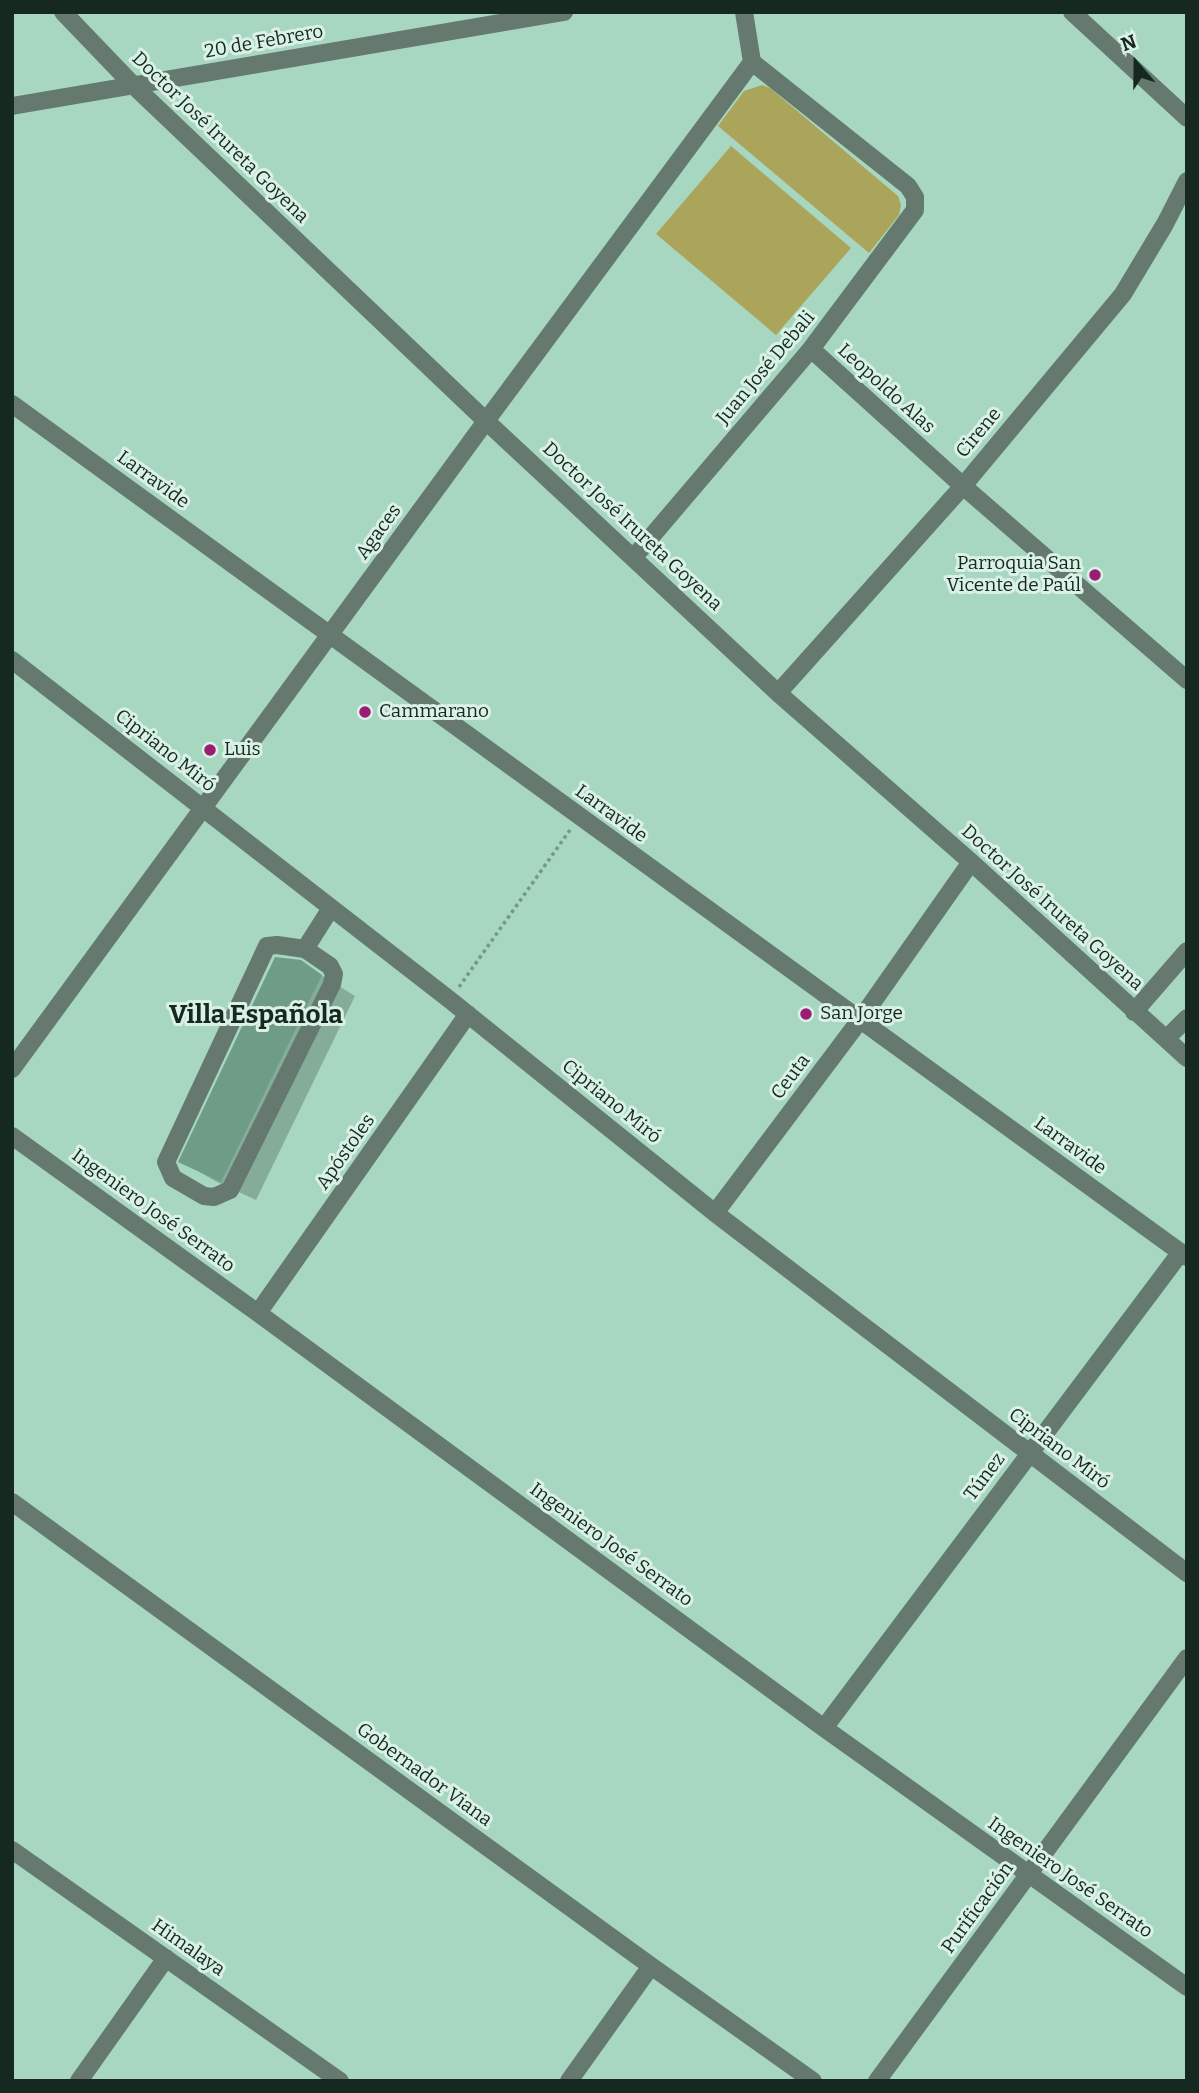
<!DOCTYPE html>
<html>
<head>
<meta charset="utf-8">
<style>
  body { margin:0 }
  #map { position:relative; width:1199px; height:2093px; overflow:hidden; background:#a7d7c0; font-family:Bitter,serif }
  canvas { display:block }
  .frame { position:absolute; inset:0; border:14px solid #162920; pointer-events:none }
  .north { position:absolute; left:1101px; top:28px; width:70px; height:70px; -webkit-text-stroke:5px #daf1e6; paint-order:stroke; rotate:340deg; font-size:19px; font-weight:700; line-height:28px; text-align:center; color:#162920 }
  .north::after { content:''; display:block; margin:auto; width:24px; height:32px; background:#162920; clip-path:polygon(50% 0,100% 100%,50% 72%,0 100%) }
</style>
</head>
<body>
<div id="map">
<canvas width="1199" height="2093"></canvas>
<div class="frame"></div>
<div class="north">N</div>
</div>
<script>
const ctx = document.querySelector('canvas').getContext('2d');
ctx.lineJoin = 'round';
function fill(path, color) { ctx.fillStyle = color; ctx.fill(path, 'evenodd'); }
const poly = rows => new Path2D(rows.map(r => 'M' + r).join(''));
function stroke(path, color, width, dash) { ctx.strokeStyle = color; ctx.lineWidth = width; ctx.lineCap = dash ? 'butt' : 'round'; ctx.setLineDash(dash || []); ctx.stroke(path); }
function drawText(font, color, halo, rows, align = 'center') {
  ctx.font = font + ' Bitter,serif'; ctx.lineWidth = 6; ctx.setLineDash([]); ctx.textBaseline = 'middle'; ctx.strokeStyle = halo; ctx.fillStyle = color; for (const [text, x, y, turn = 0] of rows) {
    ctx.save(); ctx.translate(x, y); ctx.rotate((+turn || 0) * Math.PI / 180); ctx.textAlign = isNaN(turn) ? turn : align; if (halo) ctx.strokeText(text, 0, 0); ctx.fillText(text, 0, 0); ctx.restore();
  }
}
fill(poly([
  [762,85,770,88,898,196,901,205,899,215,869,253,718,126,744,91],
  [731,146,851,248,776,335,656,234]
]), '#aba55b');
fill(poly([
  [300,962,355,996,256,1200,215,1181,181,1161]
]), '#0003');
fill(poly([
  [275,957,301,960,322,975,221,1182,178,1162]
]), '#6e9c87');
stroke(poly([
  [459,987,570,830]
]), '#739987', 3.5, [3.5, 3.5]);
stroke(poly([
  [63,12,133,85,486,421,778,693,971,862,1187,1058],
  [1072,12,1187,118],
  [12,106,564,12],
  [811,349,963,486,1187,680],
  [12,404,1187,1257],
  [634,557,811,349,915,210,915,197,908,186,752,62],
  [12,660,450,1000,715,1213,1187,1573],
  [778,693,963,486,1123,294,1165,224,1187,181],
  [277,945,305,949,330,966,334,974,332,984,230,1190,214,1197,204,1196,173,1178,166,1162,267,946,277,945],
  [305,949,331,908],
  [1134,1012,1187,951],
  [1166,1039,1187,1018],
  [12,1069,486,421,752,62,744,12],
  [12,1136,258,1313,824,1728,1187,1987],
  [715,1213,860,1020,971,862],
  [258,1313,468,1014],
  [12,1502,651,1966,813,2081],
  [824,1728,1181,1252],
  [12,1850,340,2081],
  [79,2081,166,1958],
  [569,2081,651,1966],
  [877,2081,1187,1658]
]), '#66796f', 18);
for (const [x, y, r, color] of [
  [1095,575,7,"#9b1d73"],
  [365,712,7,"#9b1d73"],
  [210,750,7,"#9b1d73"],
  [806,1014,7,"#9b1d73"]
]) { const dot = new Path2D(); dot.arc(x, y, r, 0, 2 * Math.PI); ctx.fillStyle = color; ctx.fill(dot); stroke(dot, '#daf1e6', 2.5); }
drawText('19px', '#162920', '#daf1e6', [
  ["20 de Febrero",264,42,-10],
  ["Doctor José Irureta Goyena",220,138,44],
  ["Juan José Debali",766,368,-50],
  ["Leopoldo Alas",886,389,42],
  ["Cirene",979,433,-50],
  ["Larravide",153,480,36],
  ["Doctor José Irureta Goyena",632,527,43],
  ["Agaces",379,532,-54],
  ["Cipriano Miró",165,751,38],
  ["Larravide",611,814,36],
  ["Doctor José Irureta Goyena",1052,908,42],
  ["Ceuta",791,1077,-53],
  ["Cipriano Miró",611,1102,39],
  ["Larravide",1070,1146,36],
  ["Apóstoles",346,1152,-55],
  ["Ingeniero José Serrato",153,1211,36],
  ["Cipriano Miró",1059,1449,37],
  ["Túnez",985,1477,-53],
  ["Ingeniero José Serrato",611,1545,36],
  ["Gobernador Viana",424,1775,36],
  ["Ingeniero José Serrato",1070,1878,35],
  ["Purificación",978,1908,-54],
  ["Himalaya",188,1948,35]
]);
drawText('19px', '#162920', '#daf1e6', [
  ["Parroquia San",1081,564,"right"],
  ["Vicente de Paúl",1081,586,"right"],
  ["Cammarano",379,712],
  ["Luis",224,750],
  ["San Jorge",820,1014]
], 'left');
drawText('bold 26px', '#162920', '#daf1e6', [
  ["Villa Española",256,1016]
]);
</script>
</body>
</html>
